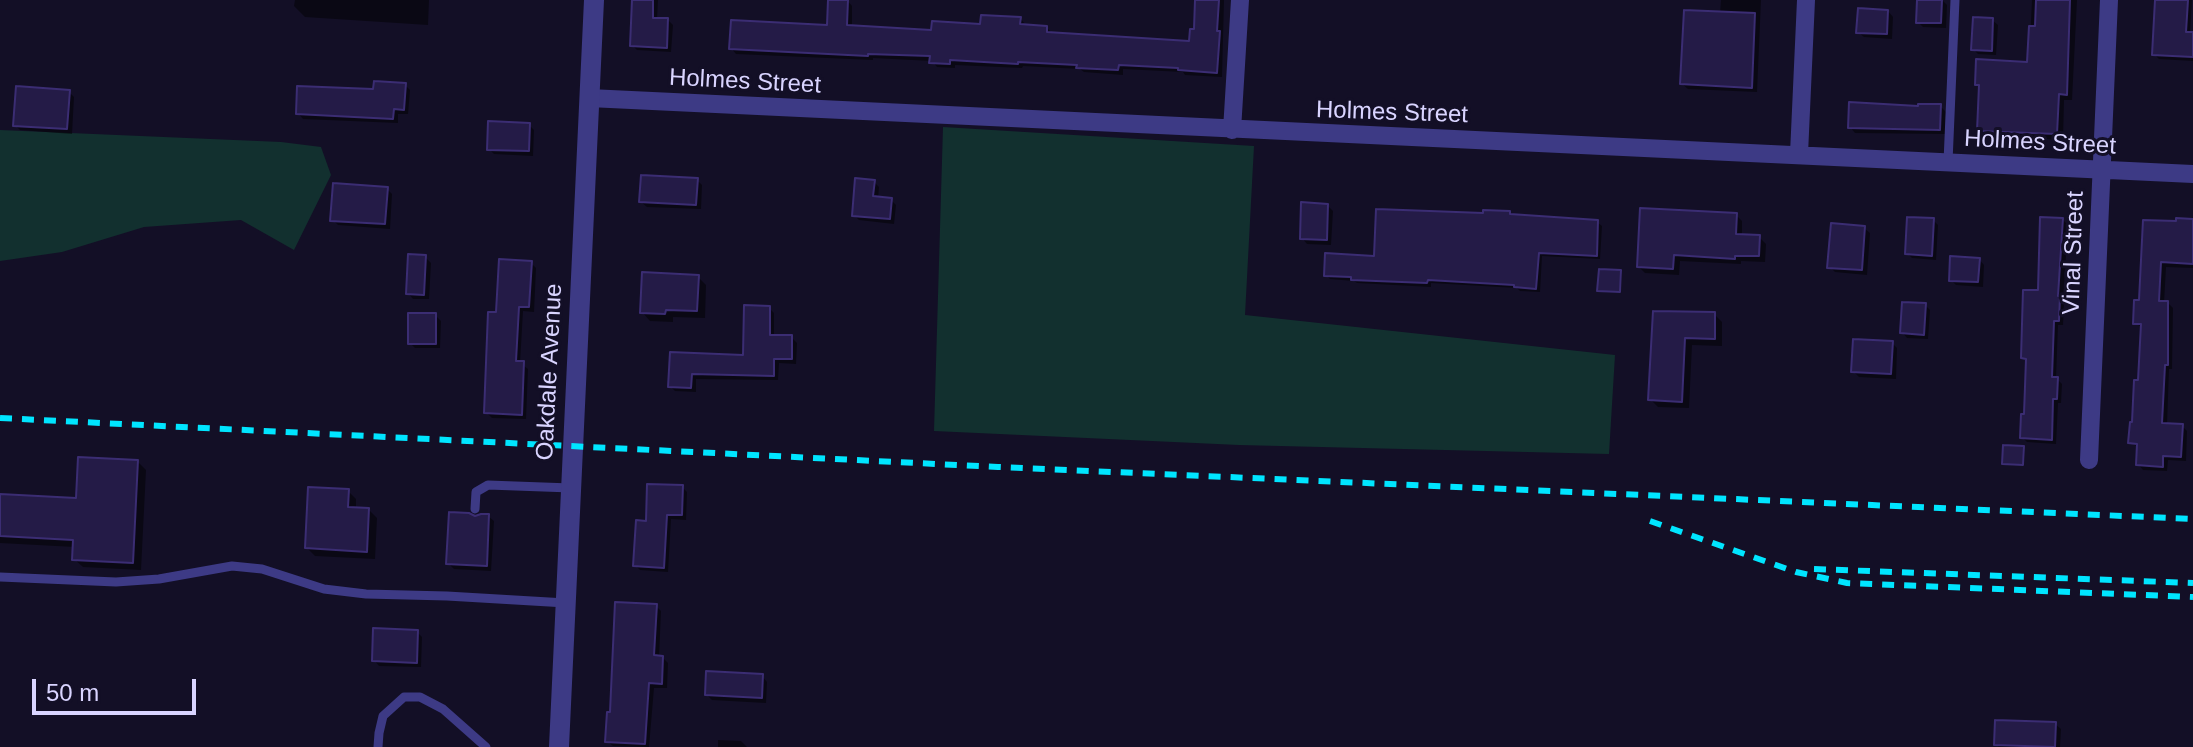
<!DOCTYPE html>
<html>
<head>
<meta charset="utf-8">
<style>
  body { margin:0 }
  #map { position:relative; width:2193px; height:747px; overflow:hidden; background:#130f26; font-family:Arial,sans-serif }
  canvas { display:block }
  .scale { position:absolute; left:32px; top:679px; width:164px; height:36px; box-sizing:border-box; border:4px solid #d9d4ff; border-top:0; padding-left:10px; font-size:24px; line-height:28px; white-space:nowrap; color:#d9d4ff; -webkit-text-stroke:6px #130f26; paint-order:stroke }
</style>
</head>
<body>
<div id="map">
<canvas width="2193" height="747"></canvas>
<div class="scale">50 m</div>
</div>
<script>
const ctx = document.querySelector('canvas').getContext('2d');
ctx.lineJoin = 'round';
function fill(path, color) { ctx.fillStyle = color; ctx.fill(path, 'evenodd'); }
const poly = rows => new Path2D(rows.map(r => 'M' + r).join(''));
function stroke(path, color, width, dash) { ctx.strokeStyle = color; ctx.lineWidth = width; ctx.lineCap = dash ? 'butt' : 'round'; ctx.setLineDash(dash || []); ctx.stroke(path); }
function drawText(font, color, halo, rows, align = 'center') {
  ctx.font = font + ' Arial,sans-serif'; ctx.lineWidth = 6; ctx.setLineDash([]); ctx.textBaseline = 'middle'; ctx.strokeStyle = halo; ctx.fillStyle = color; for (const [text, x, y, turn = 0] of rows) {
    ctx.save(); ctx.translate(x, y); ctx.rotate((+turn || 0) * Math.PI / 180); ctx.textAlign = isNaN(turn) ? turn : align; if (halo) ctx.strokeText(text, 0, 0); ctx.fillText(text, 0, 0); ctx.restore();
  }
}
fill(poly([
  [943,127,1254,146,1245,315,1615,355,1609,454,1239,445,934,431],
  [0,130,281,142,321,147,331,175,294,250,241,220,144,227,62,252,0,261]
]), '#12302f');
fill(poly([
  [295,0,429,0,428,25,305,17,294,6],
  [634,0,658,0,657,20,668,20,673,25,671,52,637,50,632,45],
  [829,0,847,0,852,6,852,27,933,32,982,26,1020,18,1025,24,1025,27,1047,28,1052,33,1191,43,1196,32,1197,0,1224,0,1222,77,1185,75,1183,72,1123,69,1123,75,1084,72,1080,69,1023,66,1022,68,955,65,955,68,937,67,932,61,873,58,873,60,736,54,731,48,829,27],
  [1721,0,1761,0,1757,92,1688,89,1682,84,1720,14],
  [1919,0,1942,0,1947,5,1946,28,1923,27,1918,22],
  [2032,0,2077,0,2072,100,2064,100,2063,140,1986,136,1979,130,1981,88,1977,84,2029,64],
  [2156,0,2192,0,2190,34,2193,34,2193,61,2159,59,2154,54],
  [1888,11,1893,17,1892,39,1864,37,1858,32],
  [1992,20,1998,25,1996,55,1978,54,1973,49],
  [405,85,410,90,408,114,398,114,398,123,303,119,298,113,375,91],
  [69,92,74,97,72,134,20,130,15,125],
  [1940,106,1946,112,1945,134,1855,133,1850,127],
  [529,125,534,130,533,156,494,154,489,149],
  [697,180,702,185,701,209,647,207,641,202],
  [874,182,879,187,878,199,891,200,896,205,894,224,859,220,854,215],
  [387,189,392,194,390,229,338,225,333,220],
  [1328,206,1333,211,1331,245,1307,244,1302,238],
  [1509,213,1513,216,1597,222,1602,226,1600,259,1542,256,1540,292,1520,291,1517,288,1431,283,1431,287,1357,283,1354,281,1330,279,1326,275,1376,258,1485,215],
  [1736,215,1742,221,1742,236,1759,237,1766,244,1765,262,1741,261,1741,264,1680,261,1679,275,1645,273,1639,267],
  [1933,220,1938,225,1936,260,1912,258,1907,253],
  [2063,220,2068,225,2063,301,2064,303,2063,325,2058,325,2056,378,2062,384,2061,403,2058,403,2056,444,2027,442,2022,437,2026,416,2028,362,2023,358,2040,292],
  [2193,221,2193,268,2166,267,2164,303,2168,303,2173,308,2172,369,2169,369,2167,425,2182,426,2187,431,2186,461,2168,460,2167,471,2143,470,2138,464,2139,448,2130,442,2140,382,2143,328,2135,323,2141,302,2144,222],
  [1864,228,1870,233,1867,275,1835,272,1830,267],
  [425,257,431,263,429,299,413,299,408,293],
  [1979,259,1984,265,1983,287,1956,285,1951,280],
  [531,263,536,268,534,312,523,311,520,363,528,369,526,419,492,418,486,412,498,314],
  [1620,272,1622,274,1621,293,1602,292,1599,290],
  [698,277,706,285,705,318,673,317,673,322,650,321,642,312],
  [1925,305,1930,310,1928,339,1907,338,1902,332],
  [769,308,774,313,774,337,791,337,797,343,796,364,779,363,778,380,696,379,696,392,675,391,670,386,672,354,745,358],
  [1655,313,1714,314,1722,322,1722,346,1692,345,1689,408,1658,407,1650,399],
  [435,315,441,321,440,348,415,348,410,343],
  [1892,343,1897,348,1896,379,1859,377,1853,371],
  [2023,448,2025,450,2024,466,2006,465,2004,463],
  [138,462,146,470,141,570,83,567,74,559,75,547,0,543,0,496,78,500],
  [682,487,687,492,686,520,671,519,668,572,640,570,635,565,648,523],
  [348,491,356,499,356,509,369,510,377,518,375,559,315,556,307,548],
  [488,516,494,521,491,571,454,569,449,564,475,519],
  [656,606,661,611,659,657,663,658,668,663,667,688,654,688,649,747,613,746,607,741],
  [417,632,422,637,421,667,379,666,374,660],
  [762,676,767,682,766,703,712,700,707,695],
  [2055,724,2061,729,2060,747,1999,747,1996,745],
  [718,740,741,741,747,747,718,747]
]), '#0007');
const building = poly([
  [632,0,653,0,653,18,668,18,667,48,630,46,632,0],
  [828,0,848,0,847,25,931,30,932,21,980,24,981,15,1021,17,1020,24,1047,26,1047,32,1189,41,1190,29,1194,29,1195,0,1219,0,1217,31,1220,31,1217,73,1178,70,1178,68,1119,65,1118,70,1076,68,1077,65,1018,62,1018,64,950,60,950,64,929,63,930,56,868,54,868,56,729,49,731,20,827,25,828,0],
  [1917,0,1942,0,1941,23,1916,23,1917,0],
  [2036,0,2070,0,2067,95,2059,94,2057,134,1977,131,1979,85,1975,85,1976,59,2027,62,2029,26,2035,26,2036,0],
  [2155,0,2188,0,2186,32,2193,32,2193,57,2152,55,2155,0],
  [1858,8,1888,10,1887,34,1856,33,1858,8],
  [1684,10,1755,13,1752,88,1680,84,1684,10],
  [1973,17,1993,18,1992,51,1971,50,1973,17],
  [374,81,406,83,404,110,394,109,393,119,296,114,297,86,373,89,374,81],
  [16,86,70,90,67,129,13,126,16,86],
  [1849,102,1918,106,1918,104,1941,104,1940,130,1848,128,1849,102],
  [488,121,530,123,529,151,487,150,488,121],
  [641,175,698,178,696,205,639,202,641,175],
  [855,178,875,180,873,196,892,198,890,219,852,216,855,178],
  [333,183,388,187,385,224,330,221,333,183],
  [1301,202,1328,204,1327,240,1300,239,1301,202],
  [1640,208,1737,213,1736,234,1760,235,1759,256,1735,256,1735,259,1674,255,1673,269,1637,267,1640,208],
  [1376,209,1483,213,1483,210,1510,211,1510,214,1598,220,1597,256,1539,253,1536,289,1514,287,1514,285,1428,280,1427,283,1351,280,1351,277,1324,276,1325,253,1374,256,1376,209],
  [1907,217,1934,218,1932,256,1905,254,1907,217],
  [2040,217,2063,218,2058,296,2060,296,2059,321,2054,321,2052,377,2058,377,2057,399,2053,399,2052,440,2020,438,2021,414,2024,414,2026,359,2021,358,2023,290,2038,290,2040,217],
  [2176,218,2193,219,2193,264,2161,262,2159,301,2168,301,2168,365,2165,365,2162,423,2183,424,2181,457,2163,456,2163,467,2136,465,2137,444,2128,443,2130,422,2132,422,2134,380,2138,380,2141,324,2133,324,2134,300,2139,300,2143,220,2176,221,2176,218],
  [1831,223,1865,226,1862,270,1827,268,1831,223],
  [408,254,426,255,424,295,406,294,408,254],
  [1950,256,1980,258,1978,282,1949,281,1950,256],
  [499,259,532,261,529,307,519,307,516,361,524,361,522,415,484,413,488,312,496,312,499,259],
  [1599,269,1621,270,1620,292,1597,291,1599,269],
  [642,272,699,275,697,311,666,310,665,314,640,313,642,272],
  [1902,302,1926,303,1924,335,1900,333,1902,302],
  [744,305,770,306,770,335,792,335,792,359,774,359,774,376,692,374,691,388,668,387,670,352,743,355,744,305],
  [1653,311,1715,312,1715,339,1685,338,1682,402,1648,400,1653,311],
  [408,313,436,313,436,344,408,344,408,313],
  [1853,339,1893,341,1891,374,1851,372,1853,339],
  [2003,445,2024,446,2023,465,2002,464,2003,445],
  [78,457,138,460,133,563,72,560,73,540,0,536,0,494,76,498,78,457],
  [647,484,683,485,682,515,667,515,664,568,633,566,636,520,646,521,647,484],
  [308,487,349,489,348,507,369,508,367,552,305,548,308,487],
  [449,512,469,513,475,516,481,514,489,514,487,566,446,564,449,512],
  [615,602,657,604,654,655,663,656,662,684,649,683,645,744,605,742,607,712,610,712,615,602],
  [373,628,418,630,417,663,372,661,373,628],
  [706,671,763,674,762,698,705,695,706,671],
  [1995,720,2056,722,2055,747,1994,745,1995,720]
]);
fill(building, '#241b47');
stroke(building, '#3b2d73', 2);
stroke(poly([
  [1948,162,1955,0],
  [475,509,476,492,488,485,571,488],
  [0,577,116,582,159,579,232,566,262,569,324,589,366,594,447,596,566,603],
  [378,747,379,733,383,716,404,697,420,697,443,709,486,747]
]), '#3d3a85', 9);
stroke(poly([
  [589,98,2193,174],
  [1232,130,1240,0],
  [1799,154,1806,0],
  [2089,460,2109,0]
]), '#3d3a85', 18);
stroke(poly([
  [559,747,594,0]
]), '#3d3a85', 20);
stroke(poly([
  [0,418,998,467,2193,519],
  [1650,521,1796,572,1847,583,2193,597],
  [1814,569,2193,583]
]), '#00e5ff', 6, [12, 10]);
drawText('24px', '#d9d4ff', '#130f26', [
  ["Holmes Street",745,82,3],
  ["Holmes Street",1392,113,2],
  ["Holmes Street",2040,143,3],
  ["Vinal Street",2074,253,-88],
  ["Oakdale Avenue",550,372,-87]
]);
</script>
</body>
</html>
